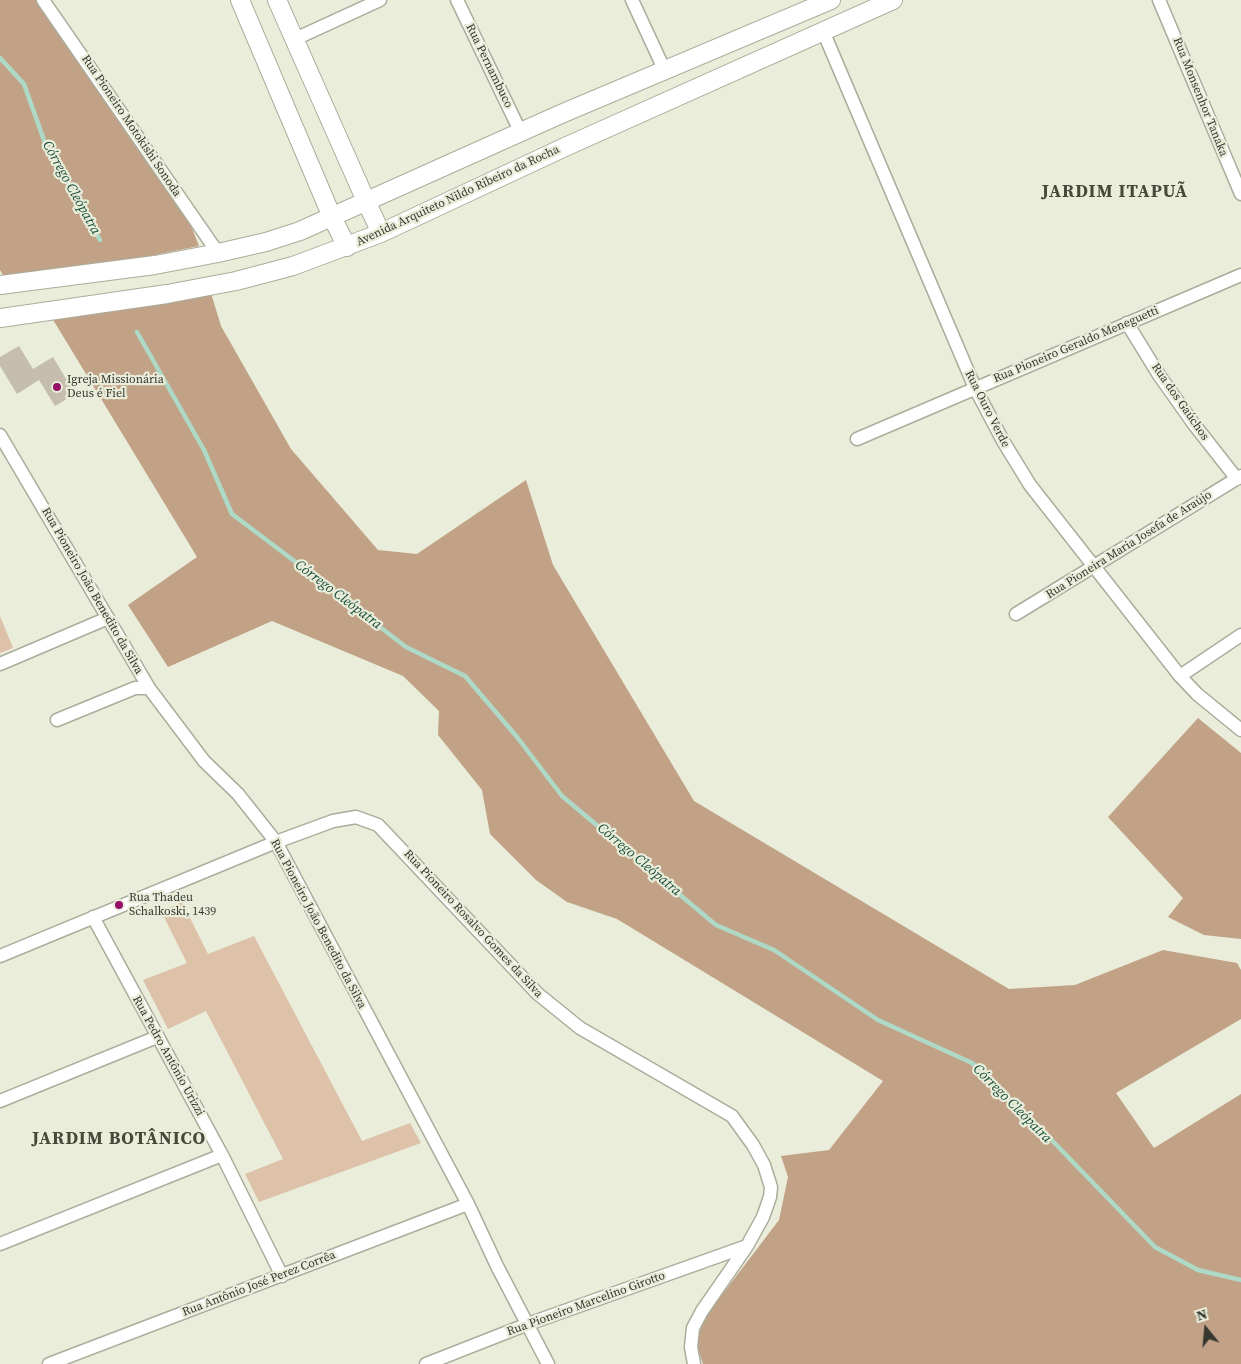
<!DOCTYPE html>
<html>
<head>
<meta charset="utf-8">
<style>
  body { margin:0 }
  #map { position:relative; width:1241px; height:1364px; overflow:hidden; background:#e9edd9; font-family:"Source Serif 4",serif }
  canvas { display:block }
  .north { position:absolute; left:1181px; top:1304px; width:50px; height:50px; -webkit-text-stroke:4px #e9edd9; paint-order:stroke; rotate:343deg; font-size:14px; font-weight:700; line-height:20px; text-align:center; color:#36372f }
  .north::after { content:''; display:block; margin:auto; width:18px; height:22px; background:#36372f; clip-path:polygon(50% 0,100% 100%,50% 72%,0 100%) }
</style>
</head>
<body>
<div id="map">
<canvas width="1241" height="1364"></canvas>
<div class="north">N</div>
</div>
<script>
const ctx = document.querySelector('canvas').getContext('2d');
ctx.lineJoin = 'round';
function fill(path, color) { ctx.fillStyle = color; ctx.fill(path, 'evenodd'); }
const poly = rows => new Path2D(rows.map(r => 'M' + r).join(''));
function stroke(path, color, width, dash) { ctx.strokeStyle = color; ctx.lineWidth = width; ctx.lineCap = dash ? 'butt' : 'round'; ctx.setLineDash(dash || []); ctx.stroke(path); }
function drawText(font, color, halo, rows, align = 'center') {
  ctx.font = font + ' "Source Serif 4",serif'; ctx.lineWidth = 4.5; ctx.setLineDash([]); ctx.textBaseline = 'middle'; ctx.strokeStyle = halo; ctx.fillStyle = color; for (const [text, x, y, turn = 0] of rows) {
    ctx.save(); ctx.translate(x, y); ctx.rotate((+turn || 0) * Math.PI / 180); ctx.textAlign = isNaN(turn) ? turn : align; if (halo) ctx.strokeText(text, 0, 0); ctx.fillText(text, 0, 0); ctx.restore();
  }
}
fill(poly([
  [0,616,13,648,0,653],
  [182,902,208,954,254,936,362,1141,410,1123,421,1143,259,1202,245,1174,283,1159,206,1011,168,1029,143,980,187,963,161,911]
]), '#ddc1a9');
fill(poly([
  [0,0,36,0,49,15,184,208,199,246,145,257,4,277,0,270],
  [210,290,221,326,291,449,378,550,417,554,526,480,553,565,694,801,1009,989,1075,985,1163,950,1237,963,1241,970,1241,1019,1116,1093,1154,1148,1241,1094,1241,1364,703,1364,696,1343,705,1317,779,1220,788,1177,781,1156,829,1150,883,1081,617,919,567,902,536,880,490,834,482,790,438,735,439,711,403,676,272,621,168,667,128,605,197,557,52,318],
  [1198,718,1241,753,1241,939,1204,935,1168,917,1183,898,1108,817]
]), '#c1a287');
stroke(poly([
  [0,58,24,84,46,146,100,240],
  [137,332,204,450,232,514,289,557,406,647,465,676,517,737,562,796,716,925,774,950,878,1020,972,1063,1041,1129,1155,1247,1198,1270,1241,1280]
]), '#aed9c6', 4.5);
fill(poly([
  [19,346,33,369,53,357,75,394,55,406,39,380,17,394,0,366,0,357]
]), '#c5beac');
const street = poly([
  [43,0,218,253],
  [457,0,521,133],
  [632,0,664,69],
  [1159,0,1241,194],
  [823,31,975,388,1003,441,1030,485,1180,676,1197,694,1241,730],
  [295,39,380,0],
  [1127,323,1159,375,1193,423,1237,479],
  [0,435,149,688,204,761,238,794,276,842,468,1204,497,1266,548,1364],
  [857,439,1241,275],
  [1016,614,1241,476],
  [0,664,108,618],
  [1180,676,1241,635],
  [57,720,135,688,149,688],
  [93,917,222,1155,282,1276],
  [0,956,276,842,333,821,356,817,378,825,538,994,580,1028,732,1116,753,1145,764,1165,771,1187,770,1197,763,1217,747,1246,702,1311,693,1328,691,1347,694,1364],
  [0,1101,157,1037],
  [0,1244,222,1155],
  [49,1364,468,1204],
  [426,1364,528,1324,747,1246]
]);
const secondary = poly([
  [240,0,332,217,347,247],
  [277,0,366,201,381,233],
  [0,285,155,265,218,253,266,242,300,231,561,114,831,0],
  [0,318,167,294,236,281,293,266,381,233,565,147,893,0]
]);
stroke(street, '#aaad9b', 15);
stroke(secondary, '#aaad9b', 20);
stroke(street, '#fff', 12);
stroke(secondary, '#fff', 18);
for (const [x, y, r, color] of [
  [57,387,5,"#94116a"],
  [119,905,5,"#94116a"]
]) { const dot = new Path2D(); dot.arc(x, y, r, 0, 2 * Math.PI); ctx.fillStyle = color; ctx.fill(dot); stroke(dot, '#e9edd9', 2); }
drawText('12px', '#36372f', '#e9edd9', [
  ["Rua Pernambuco",489,66,64],
  ["Rua Monsenhor Tanaka",1200,97,68],
  ["Rua Pioneiro Motokishi Sonoda",131,126,56],
  ["Avenida Arquiteto Nildo Ribeiro da Rocha",458,196,-25],
  ["Rua Pioneiro Geraldo Meneguetti",1076,345,-23],
  ["Rua dos Gaúchos",1180,402,55],
  ["Rua Ouro Verde",987,409,63],
  ["Rua Pioneira Maria Josefa de Araújo",1129,545,-32],
  ["Rua Pioneiro João Benedito da Silva",92,591,60],
  ["Rua Pioneiro João Benedito da Silva",318,924,62],
  ["Rua Pioneiro Rosalvo Gomes da Silva",473,924,47],
  ["Rua Pedro Antônio Urizzi",168,1056,61],
  ["Rua Antônio José Perez Corrêa",259,1284,-21],
  ["Rua Pioneiro Marcelino Girotto",586,1304,-20]
]);
drawText('12px', '#36372f', '#e9edd9', [
  ["Igreja Missionária",67,380],
  ["Deus é Fiel",67,394],
  ["Rua Thadeu",129,898],
  ["Schalkoski, 1439",129,912]
], 'left');
drawText('italic 14px', '#174d3b', '#e9edd9', [
  ["Córrego Cleópatra",71,188,61],
  ["Córrego Cleópatra",338,595,37],
  ["Córrego Cleópatra",639,860,40],
  ["Córrego Cleópatra",1012,1104,45]
]);
ctx.letterSpacing = '1px';
drawText('bold 18px', '#464838', '#e9edd9', [
  ["JARDIM ITAPUÃ",1115,192],
  ["JARDIM BOTÂNICO",119,1139]
]);
ctx.letterSpacing = '0px';
</script>
</body>
</html>
